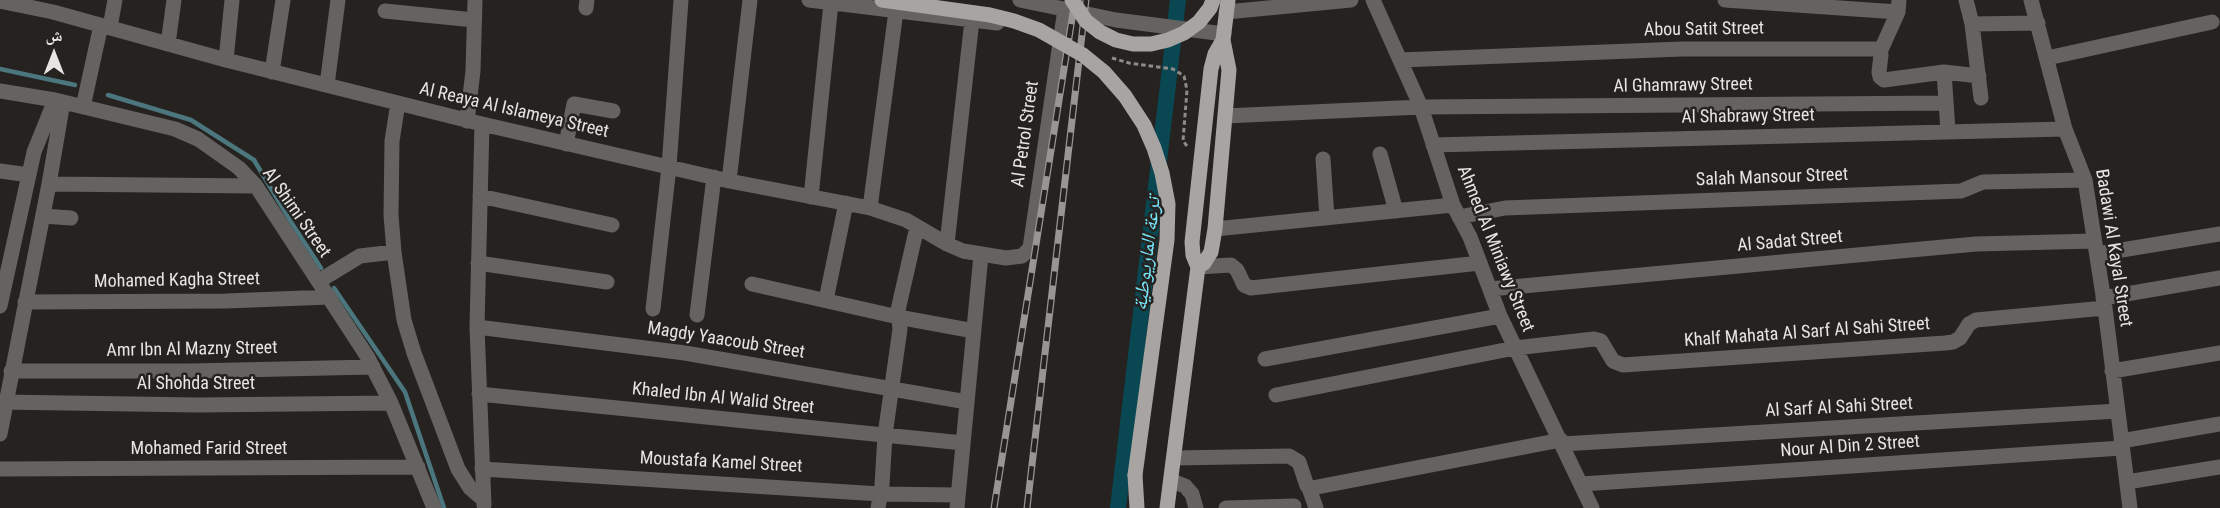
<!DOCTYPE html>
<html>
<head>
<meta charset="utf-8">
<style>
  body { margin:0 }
  #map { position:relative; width:2220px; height:508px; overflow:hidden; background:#25221f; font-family:"Roboto Condensed","Noto Naskh Arabic",sans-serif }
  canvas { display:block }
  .north { position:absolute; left:24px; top:24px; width:60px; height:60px; -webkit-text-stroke:4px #25221f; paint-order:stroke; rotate:0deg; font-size:16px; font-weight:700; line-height:24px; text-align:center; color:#e7e5e3 }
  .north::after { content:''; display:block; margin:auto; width:21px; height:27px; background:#e7e5e3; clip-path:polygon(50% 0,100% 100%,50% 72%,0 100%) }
</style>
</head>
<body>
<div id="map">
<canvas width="2220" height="508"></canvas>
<div class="north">ش</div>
</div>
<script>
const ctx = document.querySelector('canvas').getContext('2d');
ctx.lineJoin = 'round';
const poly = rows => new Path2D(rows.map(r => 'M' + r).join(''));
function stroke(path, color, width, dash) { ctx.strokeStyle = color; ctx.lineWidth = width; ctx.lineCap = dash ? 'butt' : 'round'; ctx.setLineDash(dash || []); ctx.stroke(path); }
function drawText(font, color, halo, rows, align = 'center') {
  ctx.font = font + ' "Roboto Condensed","Noto Naskh Arabic",sans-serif'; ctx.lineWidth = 5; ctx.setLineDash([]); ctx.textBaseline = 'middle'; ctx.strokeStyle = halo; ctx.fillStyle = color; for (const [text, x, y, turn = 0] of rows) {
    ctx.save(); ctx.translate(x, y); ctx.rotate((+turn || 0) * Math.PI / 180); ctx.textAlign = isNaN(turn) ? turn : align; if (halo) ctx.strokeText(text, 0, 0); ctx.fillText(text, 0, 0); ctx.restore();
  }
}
stroke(poly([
  [0,69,75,85],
  [108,95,191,120,254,160,291,222,321,268],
  [334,288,405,392,444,508]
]), '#4c767e', 4.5);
stroke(poly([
  [1118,508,1178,0]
]), '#094752', 16);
stroke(poly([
  [1187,146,1183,141,1187,90]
]), '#8e8b89', 3, [4.5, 3]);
stroke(poly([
  [809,0,997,23],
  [1020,0,1116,20,1224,34],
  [1373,0,1421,107,1453,205,1470,237,1500,316,1592,508],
  [1725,0,1898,12],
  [1966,0,1972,24,1981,98],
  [2031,0,2065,129,2085,180,2105,308,2130,508],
  [0,1,53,12,226,60,482,124,729,181,870,208,906,220,947,244,963,251,1006,258,1022,256,1030,248,1065,9],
  [586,8,587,0],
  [385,11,474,20],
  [1226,12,1351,0],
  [1972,24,2038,23],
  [110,27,115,0],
  [168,44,174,0],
  [1880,52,1898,12,1899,0],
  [2047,58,2212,22],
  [226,60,232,0],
  [1400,60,1682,49,1877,49,1881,55,1879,72,1880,77,1884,80,1944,72,1979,76],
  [272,72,283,0],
  [1944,72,1948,131],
  [327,85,338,0],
  [0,91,55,100,175,129,198,139,239,168,256,186,367,356,391,403,434,508],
  [398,103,392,141,391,215,394,252,404,320,414,353,458,469,470,488,484,500],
  [83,107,101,25],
  [1225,116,1421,107,1946,103],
  [467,121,473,71,475,0],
  [482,124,477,327,484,505],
  [566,144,574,104,613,111],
  [1433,145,2065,129],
  [1380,154,1396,211],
  [1323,159,1327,218],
  [0,171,29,175],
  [729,181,750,0],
  [49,184,256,186],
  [480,196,612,225],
  [811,197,831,3],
  [870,208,896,11],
  [43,216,71,218],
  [1459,217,1505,208,1961,191,1983,182,2085,180],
  [1215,229,1453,205],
  [947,244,972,20],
  [2097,254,2220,234],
  [478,263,607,282],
  [1198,267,1231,265,1237,270,1244,285,1251,288,1480,263],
  [319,281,360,256,394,252],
  [752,284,898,317,974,331],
  [1490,289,1976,244,2094,241],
  [2103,298,2220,278],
  [826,300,846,203],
  [25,302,226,301,330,297],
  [0,306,34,152,55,100],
  [653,309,669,167,681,0],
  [697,315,714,177],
  [477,327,685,353,967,402],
  [1265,359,1500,316],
  [11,371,191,371,373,367],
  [2112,371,2220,353],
  [479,394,963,443],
  [1276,395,1515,348,1594,339,1601,341,1613,361,1623,365,1945,343,1953,342,1960,338,1969,324,1976,320,2105,308],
  [0,402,198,405,391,403],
  [0,434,49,184,63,102],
  [2121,441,2220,424],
  [1562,444,2118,411],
  [1175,458,1289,456,1299,462,1307,486,1312,488,1561,440],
  [0,469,418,467],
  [482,469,880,494,958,495],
  [1172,481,1185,486,1192,494,1196,508],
  [2127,482,2220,467],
  [1581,484,2122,448],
  [1309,488,1316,508],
  [878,508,882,485,885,435,900,329,898,310,917,227],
  [957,508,981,255],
  [1226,508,1294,506]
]), '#656362', 15);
stroke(poly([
  [1198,267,1204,263,1211,252,1215,229,1229,70,1223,40,1228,0],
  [1135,475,1137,508],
  [1167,508,1198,267,1193,255,1192,242,1211,69,1215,54,1223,40]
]), '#a8a4a2', 15);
const rail = poly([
  [994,508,1075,0],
  [1027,508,1086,0]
]);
stroke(rail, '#989693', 7);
stroke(rail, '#25221f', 4.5, [14]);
stroke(poly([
  [1112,58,1129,63,1173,69,1184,76,1187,90]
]), '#8e8b89', 3, [4.5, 3]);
stroke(poly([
  [882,0,990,15,1014,21,1039,30,1083,55,1104,72,1125,96,1144,125,1154,148,1162,173,1168,204,1167,240,1135,475],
  [1072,0,1086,21,1100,32,1116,40,1133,44,1151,44,1168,40,1184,33,1199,22,1210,8,1213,0]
]), '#a8a4a2', 15);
drawText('18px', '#e7e5e3', '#25221f', [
  ["Abou Satit Street",1704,30,-1],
  ["Al Ghamrawy Street",1683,86,-1],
  ["Al Reaya Al Islameya Street",514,111,13],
  ["Al Shabrawy Street",1748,117,-1],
  ["Al Petrol Street",1026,134,-82],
  ["Salah Mansour Street",1772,178,-2],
  ["Al Shimi Street",296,213,55],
  ["Al Sadat Street",1790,242,-5],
  ["Badawi Al Kayal Street",2113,248,81],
  ["Ahmed Al Miniawy Street",1495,249,68],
  ["Mohamed Kagha Street",177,281,-1],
  ["Khalf Mahata Al Sarf Al Sahi Street",1807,333,-4],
  ["Magdy Yaacoub Street",726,341,9],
  ["Amr Ibn Al Mazny Street",192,350,-1],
  ["Al Shohda Street",196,384],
  ["Khaled Ibn Al Walid Street",723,399,6],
  ["Al Sarf Al Sahi Street",1839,408,-3],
  ["Nour Al Din 2 Street",1850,447,-4],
  ["Mohamed Farid Street",209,449],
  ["Moustafa Kamel Street",721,463,3]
]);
drawText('italic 20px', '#77e6fb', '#25221f', [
  ["ترعة الماريوطية",1148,254,-83]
]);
</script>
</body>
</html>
